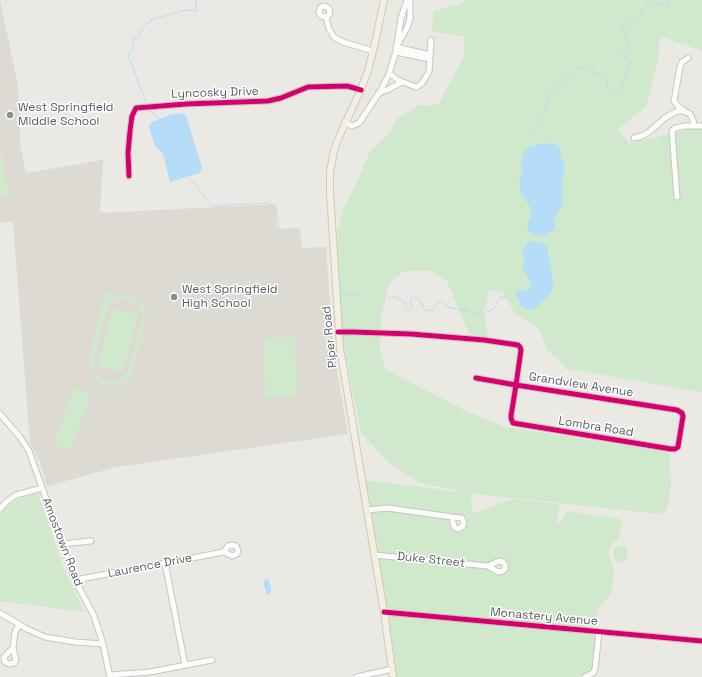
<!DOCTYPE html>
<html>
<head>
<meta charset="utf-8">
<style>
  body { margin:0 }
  canvas { display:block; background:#eae9e4 }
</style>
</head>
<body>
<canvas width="702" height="677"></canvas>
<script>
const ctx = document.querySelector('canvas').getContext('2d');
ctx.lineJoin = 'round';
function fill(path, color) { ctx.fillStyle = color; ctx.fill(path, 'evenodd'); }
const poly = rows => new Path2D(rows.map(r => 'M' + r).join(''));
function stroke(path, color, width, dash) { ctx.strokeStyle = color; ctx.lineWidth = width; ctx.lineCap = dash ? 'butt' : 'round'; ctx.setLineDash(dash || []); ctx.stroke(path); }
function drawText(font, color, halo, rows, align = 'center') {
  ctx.font = font + ' "Space Grotesk",sans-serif'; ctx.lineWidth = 3; ctx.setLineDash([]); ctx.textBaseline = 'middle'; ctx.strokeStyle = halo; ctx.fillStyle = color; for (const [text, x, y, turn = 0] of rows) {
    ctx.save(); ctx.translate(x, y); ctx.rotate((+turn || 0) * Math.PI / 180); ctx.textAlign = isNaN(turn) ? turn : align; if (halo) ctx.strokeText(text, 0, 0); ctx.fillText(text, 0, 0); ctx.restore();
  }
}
fill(poly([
  [0,0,18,86,20,143,26,173,103,160,100,213,276,204,277,229,300,228,302,248,326,247,333,346,348,434,117,467,47,486,40,462,30,443,13,222,0,223]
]), '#dcdad2');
fill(poly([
  [465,0,702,0,702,52,700,50,663,37,659,43,658,62,646,107,618,129,629,143,683,131,701,123,702,120,702,392,568,369,548,351,538,327,516,315,502,291,489,291,484,311,488,337,469,334,447,281,430,271,404,271,389,283,381,317,380,351,386,370,471,413,505,427,668,452,670,460,671,487,667,510,660,514,475,494,419,483,389,463,361,433,340,328,337,244,338,229,344,207,355,187,370,151,390,132,398,118,414,109,416,105,427,106,439,103,463,58,465,37,432,31,434,11,458,5],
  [0,145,9,195,0,197],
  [106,291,111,293,109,300,120,295,129,295,135,298,142,305,146,315,145,323,132,373,124,382,113,386,104,385,96,380,92,374,89,363,88,362],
  [126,298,132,300,139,307,142,314,142,322,127,374,117,382,108,382,101,379,95,373,93,368,93,360,108,307,116,300],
  [112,309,138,315,123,373,97,366],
  [294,337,297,395,266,397,263,338],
  [74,388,91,394,71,450,53,444],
  [364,480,469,493,471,495,472,512,475,513,513,499,557,504,560,508,558,516,557,524,559,524,567,511,620,519,622,523,619,538,612,544,609,551,609,556,614,572,611,594,598,610,593,628,590,629,437,614,399,611,388,608,378,561,380,558,489,568,495,574,500,575,506,573,508,567,505,560,502,558,487,563,377,552,370,513,372,511,385,512,387,511,447,518,449,520,451,528,458,531,462,530,465,527,466,521,462,516,456,514,387,506,369,507],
  [38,493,64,569,84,612,0,601,0,517,6,507,18,499],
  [619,545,626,547,628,552,627,559,623,563,616,562,613,555,614,548],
  [394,615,594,634,596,637,593,669,588,674,577,677,396,677,389,617,390,616]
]), '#d0e8cc');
fill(poly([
  [182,113,186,115,202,168,200,173,170,182,163,154,155,146,149,127,150,123,170,115],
  [547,143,557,145,561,149,560,155,565,165,565,169,562,184,563,204,553,220,555,225,555,229,546,235,537,236,533,235,528,230,527,225,531,216,531,211,530,207,520,191,519,180,522,175,521,165,524,151,531,146],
  [528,241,542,243,548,248,548,255,554,287,549,296,534,309,527,310,522,307,515,293,516,291,527,290,531,286,530,281,522,267,525,260,522,252],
  [266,578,269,580,271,587,271,593,267,595,263,583]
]), '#b5ddf7');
stroke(poly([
  [146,102,128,55,133,49,134,37,138,38,141,30,151,20,185,10,196,11,196,0],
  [148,110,156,116,159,120],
  [544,112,550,93,576,70,581,67,605,76,608,88,612,92,618,92,630,63,629,58,623,57,624,52,628,50,630,40,622,30,622,28,637,17,645,8,653,4,662,3,667,8,669,0],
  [533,133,542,117],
  [191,179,212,206,267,203,276,209,279,227],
  [341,293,348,295,354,294,359,294,362,293],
  [388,298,396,297,404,302,409,311,412,307,410,300,413,297,420,300,424,309,428,311,433,310,436,304,441,301,448,307,478,314],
  [483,313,494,309,500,297,505,297,512,294]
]), '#b5ddf7', 1);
const minor = poly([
  [326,17,321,16,319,13,320,8,323,6,327,7,330,10,329,15,326,17,329,29,334,37,343,42,373,51],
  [398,44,407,28,410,19,410,0],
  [396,47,430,55],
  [396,52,429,59],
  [389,73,398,80,413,86,417,87,422,83,429,72,431,40],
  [379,93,387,90,402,82],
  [684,111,677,105,674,101,680,67,682,62,688,58],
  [345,122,352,126,359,123,381,90,389,74,396,51,401,18,407,0],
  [634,138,642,136,649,132,665,118,677,111,684,111,690,114,693,120,694,126],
  [129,176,128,153,130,131,132,116,136,108,186,104,268,101,281,98,308,87,347,86,361,90],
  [677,197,672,131,675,128,685,126,702,126],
  [338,332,353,332,411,334,484,340,518,345,520,347,521,350,516,385,511,416,511,418,513,423,671,449,675,449,678,447,683,416,682,413,677,410,516,385,476,378],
  [0,414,20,437,29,451,75,580,94,616,103,644,110,677],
  [0,509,6,502,16,495,42,488],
  [367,510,388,508,452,517],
  [452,517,462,518,464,523,463,526,458,529,454,527,452,517],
  [62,544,91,541],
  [232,545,236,546,238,550,237,554,232,556,224,552,228,546,232,545],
  [374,555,488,566],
  [499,561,503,562,505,565,505,569,503,571,498,572,488,566,499,561],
  [165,563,185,665],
  [75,580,224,552],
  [384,612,702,641],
  [0,613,27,629,45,637,75,642,103,644],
  [13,648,16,660,14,663,9,664,5,662,4,657,13,648],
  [13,648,15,632,19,625],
  [110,675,150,672,212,660],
  [357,677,392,669],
  [585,677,593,673,595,669,599,632]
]);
const major = poly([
  [384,0,375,43,368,71,360,92,338,139,334,151,330,172,330,192,340,348,384,612,393,677]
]);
stroke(minor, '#c6c6c5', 7);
stroke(major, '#d5c9af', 8);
stroke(minor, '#fcfcfb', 5);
stroke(major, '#f2f0e6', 6);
stroke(poly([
  [129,176,128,153,130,131,132,116,136,108,186,104,268,101,281,98,308,87,347,86,361,90],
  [338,332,353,332,411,334,484,340,518,345,520,347,521,350,516,385,511,416,511,418,513,423,671,449,675,449,678,447,683,416,682,413,677,410,516,385,476,378],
  [384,612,702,641]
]), '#d6006c', 5);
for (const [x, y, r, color] of [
  [10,115,4,"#8c8e90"],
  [174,297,4,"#8c8e90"]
]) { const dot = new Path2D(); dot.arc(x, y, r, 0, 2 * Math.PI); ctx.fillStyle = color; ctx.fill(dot); stroke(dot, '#fff', 1.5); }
drawText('12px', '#595d63', '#fff', [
  ["Lyncosky Drive",215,93,-2],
  ["Piper Road",330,337,-96],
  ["Grandview Avenue",581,385,9],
  ["Lombra Road",596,427,9],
  ["Amostown Road",62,542,69],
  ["Duke Street",431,560,6],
  ["Laurence Drive",150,566,-11],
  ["Monastery Avenue",544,617,5]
]);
drawText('12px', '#595d63', '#fff', [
  ["West Springfield",18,108],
  ["Middle School",18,122],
  ["West Springfield",182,290],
  ["High School",182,304]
], 'left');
</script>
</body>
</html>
